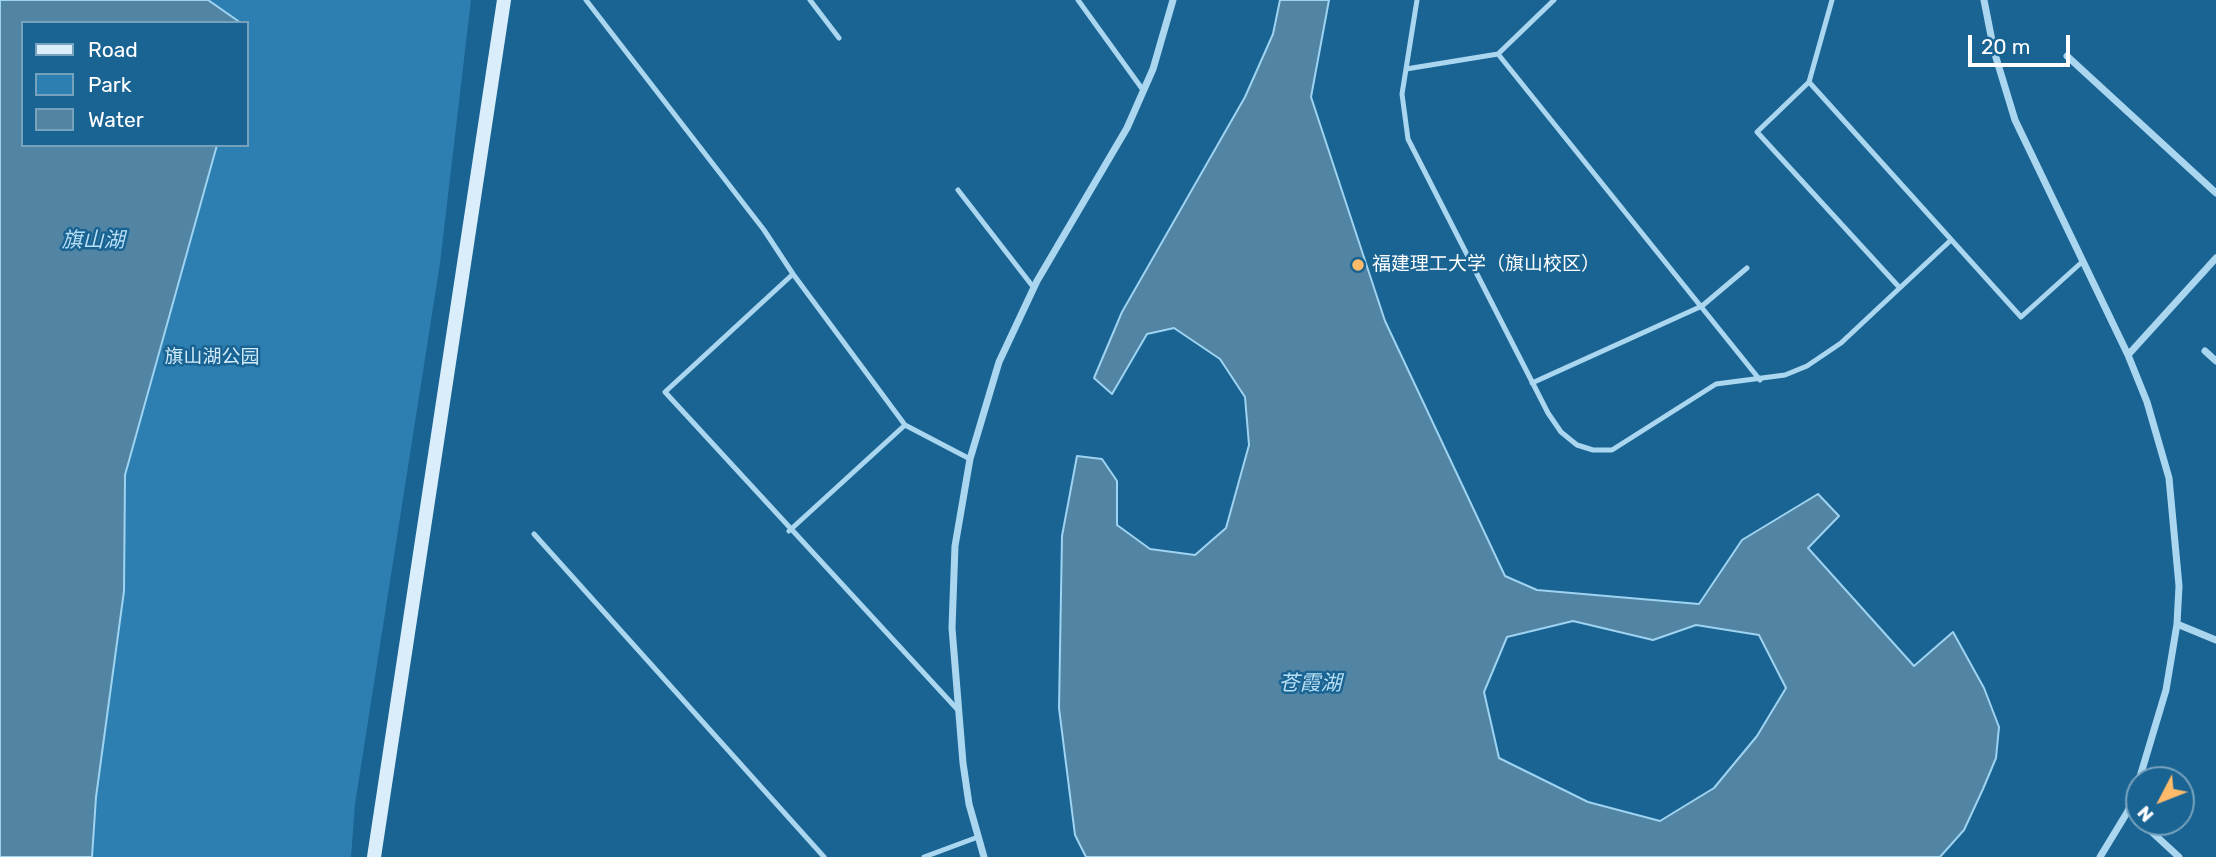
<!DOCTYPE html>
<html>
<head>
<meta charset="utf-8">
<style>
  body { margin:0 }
  #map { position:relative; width:2216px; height:857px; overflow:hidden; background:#1a6493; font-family:Rubik,sans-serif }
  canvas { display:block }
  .legend { position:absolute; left:21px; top:21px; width:228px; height:126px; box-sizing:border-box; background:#1a6493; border:2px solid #76a2be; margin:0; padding:9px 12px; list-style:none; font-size:21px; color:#fff }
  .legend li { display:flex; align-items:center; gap:14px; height:35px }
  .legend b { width:35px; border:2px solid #76a2be }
  .north { position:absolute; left:2125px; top:766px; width:70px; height:70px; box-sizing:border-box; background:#1a6493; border:2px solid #76a2be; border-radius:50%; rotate:228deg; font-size:19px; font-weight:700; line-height:28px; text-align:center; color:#fff }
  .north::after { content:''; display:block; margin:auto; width:24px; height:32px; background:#ffba6a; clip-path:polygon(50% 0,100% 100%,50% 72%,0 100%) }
  .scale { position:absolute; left:1968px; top:35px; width:102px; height:32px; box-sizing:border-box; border:4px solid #fff; border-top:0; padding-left:9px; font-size:21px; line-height:24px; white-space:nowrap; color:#fff; -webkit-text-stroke:5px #1a6493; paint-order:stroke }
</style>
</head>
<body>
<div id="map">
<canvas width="2216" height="857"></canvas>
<ul class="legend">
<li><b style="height:9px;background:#d9edfb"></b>Road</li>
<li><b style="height:19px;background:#2e7fb1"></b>Park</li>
<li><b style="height:19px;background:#5284a4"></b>Water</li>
</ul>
<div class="north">N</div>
<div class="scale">20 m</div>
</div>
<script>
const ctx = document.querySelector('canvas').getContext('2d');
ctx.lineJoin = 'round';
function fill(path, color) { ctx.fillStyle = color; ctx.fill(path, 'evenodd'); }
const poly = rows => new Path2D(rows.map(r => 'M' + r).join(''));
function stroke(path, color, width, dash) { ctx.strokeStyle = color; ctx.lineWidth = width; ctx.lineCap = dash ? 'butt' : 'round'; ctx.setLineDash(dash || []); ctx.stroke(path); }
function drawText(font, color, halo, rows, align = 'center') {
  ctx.font = font + ' Rubik,"Noto Sans SC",sans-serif'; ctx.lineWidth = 5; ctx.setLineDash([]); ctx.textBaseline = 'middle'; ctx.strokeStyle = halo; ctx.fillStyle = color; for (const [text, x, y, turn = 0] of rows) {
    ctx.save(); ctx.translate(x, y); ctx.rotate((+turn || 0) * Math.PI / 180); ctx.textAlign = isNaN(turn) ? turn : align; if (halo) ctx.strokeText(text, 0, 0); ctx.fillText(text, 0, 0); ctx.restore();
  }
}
fill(poly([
  [0,0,471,0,440,263,355,804,351,857,0,857],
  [23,23,247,23,247,145,23,145]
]), '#2e7fb1');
const water = poly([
  [0,0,208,0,241,23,23,23,23,145,217,145,125,475,124,591,96,797,92,857,0,857,0,0],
  [1280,0,1329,0,1311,97,1385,321,1505,576,1537,590,1699,604,1742,540,1818,494,1839,516,1808,548,1914,666,1953,632,1984,688,1999,727,1996,758,1983,789,1964,830,1940,857,1086,857,1075,835,1059,708,1062,536,1077,456,1102,459,1117,481,1117,525,1150,549,1195,555,1226,528,1249,445,1245,397,1220,359,1174,328,1147,334,1112,394,1094,378,1122,312,1245,97,1273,34,1280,0],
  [1573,621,1653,640,1696,625,1759,635,1786,688,1757,736,1714,788,1660,821,1588,802,1499,758,1484,692,1507,637,1573,621]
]);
fill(water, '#5284a4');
stroke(water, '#9ed3f1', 2);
stroke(poly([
  [586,0,764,230,793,274,905,425,970,459],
  [810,0,839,38],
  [1078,0,1143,90],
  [1417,0,1402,94,1408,139,1548,413,1561,432,1577,445,1593,450,1612,450,1716,384,1785,375,1807,366,1841,343,1951,240],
  [1832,0,1809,82,2021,317,2082,262],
  [1498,54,1760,380],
  [1406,69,1498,54,1554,0],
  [1809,82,1757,132,1899,287],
  [958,190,1034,288],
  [793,274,665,392,957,709],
  [1532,383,1702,306,1747,268],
  [789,531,905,425],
  [534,534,824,857],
  [924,857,978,837]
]), '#abd6ef', 5);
stroke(poly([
  [1984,0,1994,51,2015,120,2128,355,2147,402,2169,478,2179,586,2177,624,2166,690,2139,780],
  [2067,56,2216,193],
  [2205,351,2216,361],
  [2128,355,2216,258],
  [2177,624,2216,640],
  [2141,822,2179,857],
  [984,857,969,804,963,763,952,628,955,546,970,459,999,362,1037,281,1127,128,1153,69,1173,0],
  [2100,857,2128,811,2139,781]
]), '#abd6ef', 7);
stroke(poly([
  [374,857,504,0]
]), '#d9edfb', 14);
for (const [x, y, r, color] of [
  [1358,265,7,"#ffba6a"]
]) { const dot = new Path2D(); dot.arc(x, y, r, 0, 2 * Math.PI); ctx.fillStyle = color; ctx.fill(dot); stroke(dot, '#1a6493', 2.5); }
drawText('19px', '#fff', '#1a6493', [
  ["福建理工大学（旗山校区）",1372,265]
], 'left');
drawText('19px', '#d2ebfb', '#1a6493', [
  ["旗山湖公园",212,358]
]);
drawText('italic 21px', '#b8dff6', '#1a6493', [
  ["旗山湖",93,241],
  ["苍霞湖",1310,684]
]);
</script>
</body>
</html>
